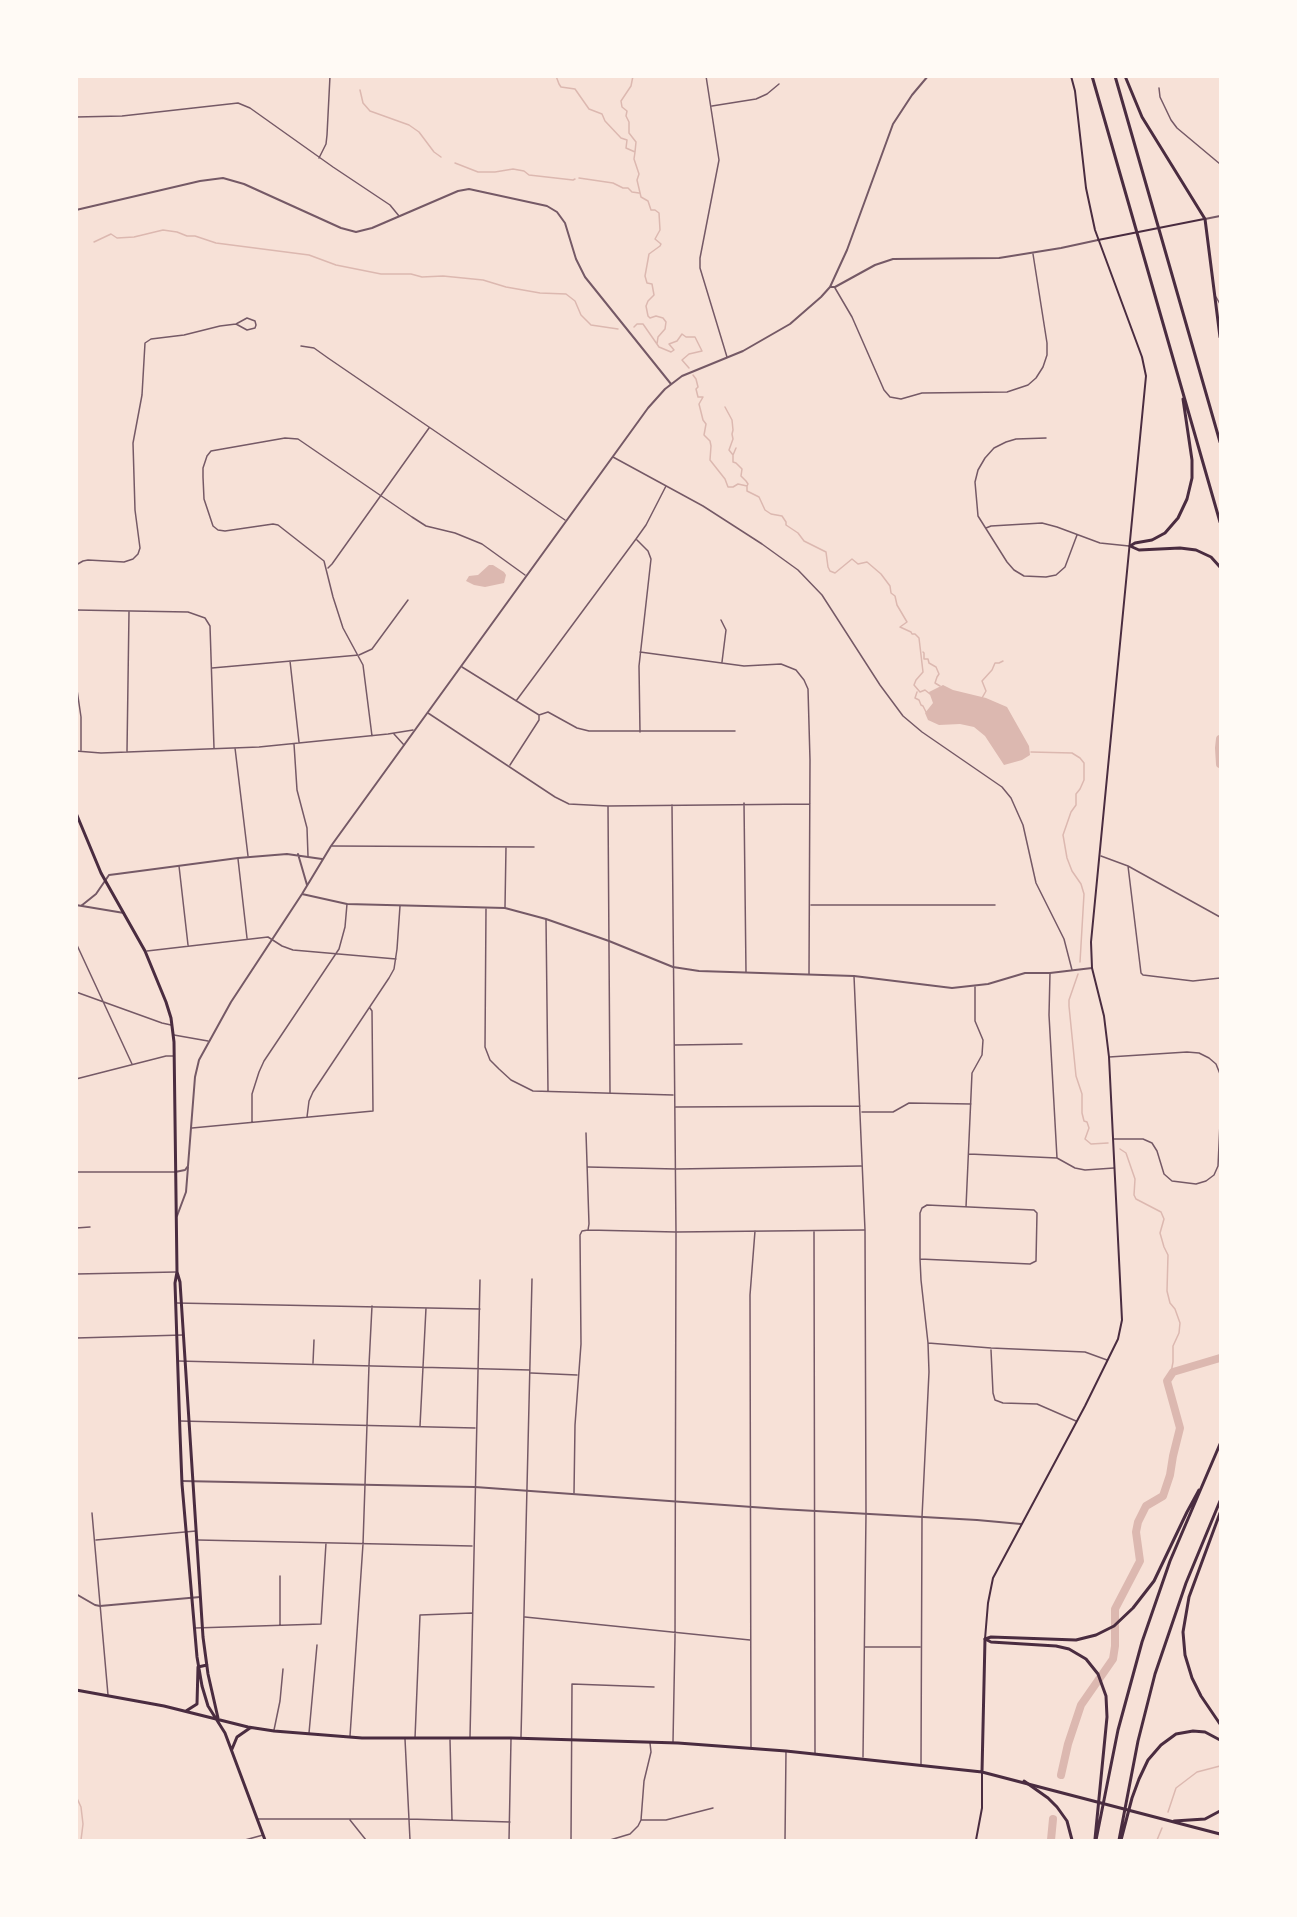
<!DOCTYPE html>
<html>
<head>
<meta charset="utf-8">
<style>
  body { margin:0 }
  #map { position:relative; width:1297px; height:1917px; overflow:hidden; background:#f7e1d7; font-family:Montserrat,sans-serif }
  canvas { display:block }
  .frame { position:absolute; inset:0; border:78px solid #fffaf5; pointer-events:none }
</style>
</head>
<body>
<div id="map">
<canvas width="1297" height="1917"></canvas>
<div class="frame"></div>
</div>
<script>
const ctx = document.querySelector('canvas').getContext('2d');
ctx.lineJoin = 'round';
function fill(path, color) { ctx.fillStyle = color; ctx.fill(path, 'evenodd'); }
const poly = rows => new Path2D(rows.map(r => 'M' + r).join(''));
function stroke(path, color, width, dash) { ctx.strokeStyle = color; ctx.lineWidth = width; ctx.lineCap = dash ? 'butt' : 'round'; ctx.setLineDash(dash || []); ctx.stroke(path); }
fill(poly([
  [489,565,493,565,504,572,506,575,504,583,485,587,474,585,466,581,469,576,478,575],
  [943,685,953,690,986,698,1007,707,1029,746,1030,755,1022,760,1004,765,985,736,974,727,960,724,939,725,928,720,925,713,933,703,929,692]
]), '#dcb8b0');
stroke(poly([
  [556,76,559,84,561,87,575,89,589,109,602,114,605,121,621,138,627,140,626,148,635,152,634,159,639,174,637,180,641,197,648,201,651,210,655,210,659,213,660,230,655,239,661,244,660,246,649,254,645,276,647,283,652,284,654,295,648,301,646,306,648,316,650,318,656,316,663,318,666,322,665,329,658,337,657,344],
  [633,76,631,86,621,101,622,107,627,111,626,116,629,122,629,133,636,142,635,152],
  [360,90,363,103,370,111,409,125,419,132,434,152,441,157],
  [455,163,478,172,495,172,513,169,524,171,529,175,573,180,575,179],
  [579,178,613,183,623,188,628,188,632,192,639,193],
  [94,242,111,234,117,238,134,237,163,230,177,232,187,236,195,236,216,243,309,255,336,265,381,274,411,274,422,277,443,276,483,280,506,287,540,293,566,294,575,301,581,315,591,325,618,329],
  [634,327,637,324,643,324,659,347,671,352,674,350,669,344,677,341,682,334,686,337,695,337,702,351,689,354,682,360,689,368],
  [693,375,696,379,698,387,696,389,698,397,703,397,699,404,703,420,706,424,704,435,710,441,711,446,710,460,725,479,728,487,733,487,738,484,747,486,747,491,759,497,765,510,771,514,782,516,786,522,786,525,798,533,804,541,826,552,828,567,830,571,835,573,852,559,858,564,867,562,881,574,890,586,891,593,895,596,897,605,907,622,900,627,911,632,912,634,915,634,919,638,923,672,916,680,914,685,920,692,925,690,930,694],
  [725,407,732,420,733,430,732,434,733,439,729,450,733,455,733,462,736,463,742,469,741,476,746,481,748,484,747,486],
  [733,455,736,448],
  [923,652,924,653,924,659,928,659,929,663,936,667,939,674,937,677,935,683,940,686],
  [917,692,915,698,919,700,921,705,923,706,926,712],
  [982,698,986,691,982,681,992,670,995,663,999,663,1003,661],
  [1031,752,1072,753,1080,758,1084,763,1084,780,1080,789,1076,794,1076,805,1071,812,1063,835,1067,858,1072,871,1081,884,1084,894,1080,962],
  [1078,974,1069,1000,1069,1006,1076,1076,1082,1094,1082,1113,1084,1121,1087,1122,1089,1128,1085,1139,1091,1144,1108,1143],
  [1120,1149,1126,1153,1135,1179,1134,1195,1136,1199,1161,1212,1164,1219,1160,1233,1164,1247,1168,1255,1167,1291,1170,1303,1175,1309,1180,1323,1179,1333,1173,1346,1173,1362,1171,1373],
  [76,1796,81,1807,83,1824,81,1840],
  [1168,1812,1176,1788,1197,1772,1220,1766],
  [1157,1840,1162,1828]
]), '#dcb8b0', 1.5);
stroke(poly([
  [1220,739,1219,748,1220,764],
  [1061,1775,1068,1744,1081,1705,1113,1659,1115,1646,1115,1609,1140,1561,1136,1532,1138,1522,1146,1506,1163,1496,1170,1475,1173,1456,1180,1428,1167,1381,1173,1372,1220,1358],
  [1051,1840,1053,1819]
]), '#dcb8b0', 8);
stroke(poly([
  [706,76,719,160,700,258,700,268,727,357],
  [1159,88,1160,97,1171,120,1177,128,1220,164],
  [712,106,756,99,767,94,779,84],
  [76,117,122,116,238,103,250,108,333,167,390,205,399,216],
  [319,158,326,144,327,135,330,76],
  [835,288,852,317,884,390,890,397,901,399,922,393,1007,392,1028,385,1036,378,1043,367,1047,355,1047,343,1033,254],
  [1216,297,1220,304],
  [301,346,314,348,328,358,565,520],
  [1046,438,1016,439,1006,442,994,448,985,458,978,470,975,482,978,516,1007,562,1014,570,1024,576,1046,577,1056,575,1065,567,1077,535],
  [613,457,703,506,762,544,798,570,822,595,880,685,903,716,922,732,1002,787,1011,798,1023,825,1036,883,1064,939,1072,970],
  [986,528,991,526,1042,523,1057,527,1100,543,1129,546],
  [637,540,648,551,651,559,639,666,640,732],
  [76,565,83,561,88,560,124,562,133,559,138,554,140,548,135,510,133,443,142,395,145,343,151,339,184,335,220,326,236,324,247,318,255,321,256,325,255,328,247,330,236,324],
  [328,568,332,564,429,428],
  [76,610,188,612,205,618,210,626,214,748],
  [721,620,726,630,722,662],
  [640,652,744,666,781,664,796,670,804,680,808,689,810,760,809,974],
  [290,661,299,742],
  [462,667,539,715,548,712,577,728,589,731,735,731],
  [212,668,359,655,372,649,408,600],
  [76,683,81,717,81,750],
  [516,701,636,539,646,525,666,486],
  [428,713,555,797,569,804,608,806,810,804],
  [394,734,404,745],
  [372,736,363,665,343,628,333,597,324,561,278,525,273,524,225,531,218,530,213,526,204,499,203,477,203,468,207,456,211,451,285,438,298,439,412,517,426,526,455,533,482,544,525,575],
  [294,744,297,790,307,828,308,856],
  [235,748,248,856],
  [76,751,101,753,259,747,388,734,413,730],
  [127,751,129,612],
  [510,765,539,720,539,716],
  [744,803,746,972],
  [672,805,676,1232,675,1638,673,1742],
  [608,806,610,1092],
  [332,846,534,847],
  [1101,856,1128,866,1220,917],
  [238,859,247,938],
  [179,866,188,945],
  [1128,866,1141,973,1143,975,1193,981,1220,978],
  [811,905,995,905],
  [505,907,506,847],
  [486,909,485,1047,490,1060,499,1069,511,1080,533,1091,673,1095],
  [546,919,548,1091],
  [76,943,132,1064],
  [147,951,268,937,282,946,293,950,396,959],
  [1050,973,1049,1015,1057,1158],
  [854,976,865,1230,866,1514,863,1757],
  [76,992,162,1023,171,1025],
  [174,1035,208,1041],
  [675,1045,742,1044],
  [1109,1057,1187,1052,1199,1053,1209,1058,1216,1064,1220,1074],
  [76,1079,166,1056,173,1056],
  [676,1107,860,1106],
  [862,1112,893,1112,909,1103,971,1104],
  [307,1117,309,1101,313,1092,389,978,394,969,397,949,400,906],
  [252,1122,252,1094,259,1072,264,1061,339,949,345,927,347,904],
  [192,1128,373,1111,372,1011,370,1008],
  [1114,1139,1143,1139,1152,1143,1157,1151,1164,1174,1172,1181,1196,1184,1206,1181,1214,1175,1218,1166,1220,1123],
  [969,1154,1057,1158,1075,1168,1085,1170,1114,1168],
  [588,1167,676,1169,861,1166],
  [76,1172,174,1172],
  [966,1207,972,1073,982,1055,983,1040,975,1021,975,987],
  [76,1228,90,1227],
  [588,1230,676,1232,864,1230],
  [814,1231,815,1753],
  [920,1259,1030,1264,1036,1261,1037,1213,1034,1210,927,1205,922,1208,920,1213,920,1259,921,1280,928,1343,929,1372,922,1517,921,1764],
  [76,1274,176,1272],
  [176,1303,480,1309],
  [76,1338,183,1335],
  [928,1343,991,1348,1085,1352,1107,1360],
  [991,1350,993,1393,995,1400,1003,1403,1037,1404,1076,1421],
  [178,1361,530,1370],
  [313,1363,314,1340],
  [531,1373,577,1375],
  [180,1421,475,1428],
  [420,1426,426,1308],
  [574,1493,575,1425,581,1344,580,1235,582,1231,588,1230,589,1224,586,1133],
  [92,1513,108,1695],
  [96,1540,196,1531],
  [198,1540,472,1546],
  [525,1617,750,1640],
  [280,1625,280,1576],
  [195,1628,321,1624,326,1543],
  [865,1647,920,1647],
  [274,1730,280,1701,283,1669],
  [309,1733,317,1645],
  [350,1736,363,1544,369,1365,372,1306],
  [470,1737,480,1280],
  [521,1737,532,1279],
  [415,1738,420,1615,472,1613],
  [405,1739,410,1840],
  [450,1740,452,1820],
  [751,1747,750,1295,755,1231],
  [258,1819,409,1819,510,1822],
  [350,1820,366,1840],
  [642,1820,666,1820,713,1808],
  [245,1840,263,1835],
  [509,1840,511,1739],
  [571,1840,572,1684,654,1687],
  [610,1840,630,1834,638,1826,641,1820,644,1781,651,1752,650,1743],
  [785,1840,786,1751]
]), '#755966', 1.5);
stroke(poly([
  [76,210,200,181,223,178,244,184,341,228,356,232,372,228,458,191,469,189,547,206,557,212,565,223,576,259,585,277,671,384],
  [1205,219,1220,216],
  [830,287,835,287,875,265,893,259,999,258,1061,248,1098,240],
  [298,854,307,885],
  [302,894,347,904,505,908,546,919,609,941,673,967,699,971,854,976,952,988,988,984,1025,973,1050,973,1092,968],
  [76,905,124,913],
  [81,906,96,894,109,875,117,874,238,858,287,854,322,859],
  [175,1172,185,1170,188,1166,195,1077,199,1060,231,1002,302,894,331,846,648,408,665,389,682,376,743,351,790,324,821,297,830,287,847,250,893,124,912,95,928,76],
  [177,1216,186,1192,188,1167],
  [182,1481,475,1487,780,1509,977,1520,1021,1524],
  [76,1594,95,1605,100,1606,200,1597]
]), '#755966', 2);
stroke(poly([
  [1098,240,1204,219],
  [985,1639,988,1603,993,1578,1085,1406,1118,1339,1122,1320,1109,1057,1104,1016,1092,968,1091,942,1146,376,1142,357,1095,230,1086,188,1075,91,1071,76],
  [976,1840,982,1808,982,1772]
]), '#4a2c40', 2);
stroke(poly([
  [76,813,101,873,145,951,166,1002,171,1018,174,1042,177,1272,175,1283,180,1433,182,1484,197,1657,202,1686,208,1706,225,1733,265,1840],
  [177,1272,180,1282,203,1637,208,1674,218,1718],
  [76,1690,164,1706,248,1727,274,1731,362,1738,511,1738,678,1743,786,1751,982,1772,1220,1834],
  [186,1711,197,1704,198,1667,207,1665],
  [232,1749,237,1737,250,1728],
  [982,1772,985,1639]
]), '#4a2c40', 3);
stroke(poly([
  [1092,76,1220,522],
  [1115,76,1220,442],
  [1125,76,1142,117,1205,219,1220,337],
  [1130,546,1135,543,1152,540,1165,533,1178,518,1187,499,1192,478,1192,460,1183,399],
  [1130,546,1139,550,1180,548,1196,550,1211,557,1220,567],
  [1220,1513,1189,1597,1183,1632,1185,1655,1192,1678,1201,1696,1220,1724],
  [985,1639,991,1637,1076,1640,1096,1635,1114,1626,1133,1608,1154,1581,1187,1512,1199,1490],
  [985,1639,991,1642,1056,1646,1069,1649,1086,1659,1098,1674,1106,1696,1107,1717,1095,1839],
  [1024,1781,1048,1798,1057,1807,1067,1821,1072,1840],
  [1174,1821,1205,1819,1220,1811],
  [1096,1840,1118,1730,1142,1642,1170,1561,1220,1444],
  [1119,1840,1138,1741,1155,1674,1186,1583,1220,1501],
  [1121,1840,1132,1798,1139,1779,1148,1760,1161,1745,1176,1734,1193,1731,1205,1732,1220,1740]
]), '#4a2c40', 3);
</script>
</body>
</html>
